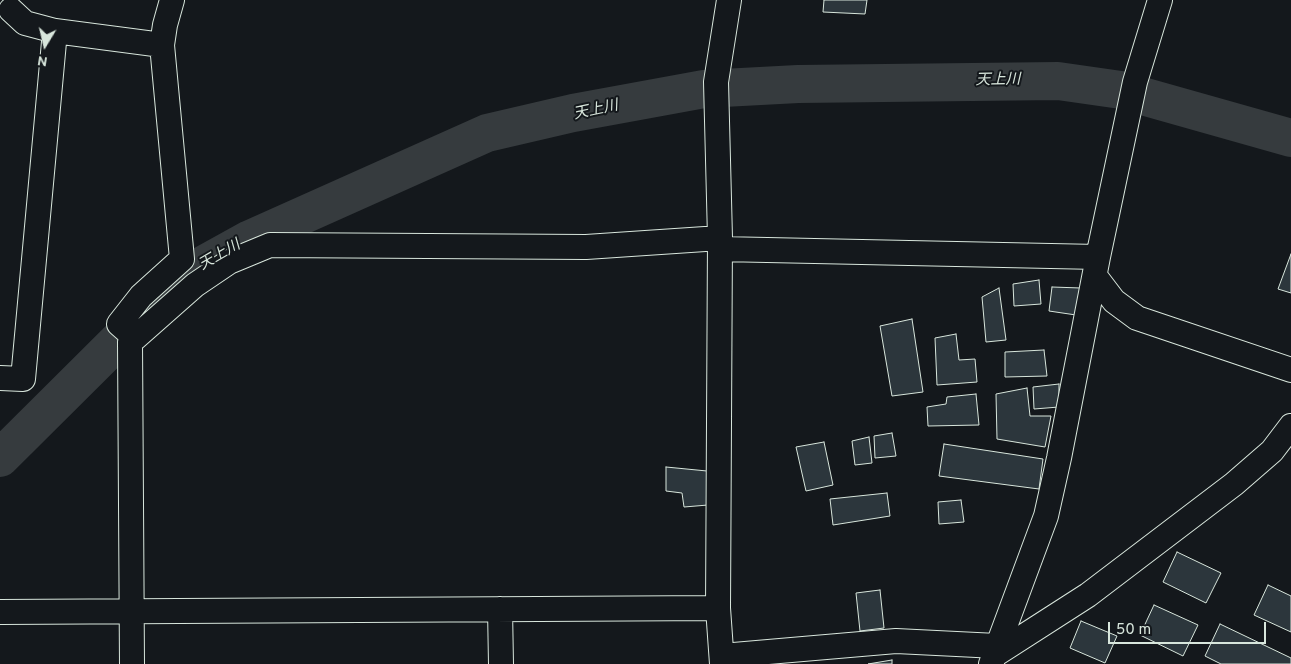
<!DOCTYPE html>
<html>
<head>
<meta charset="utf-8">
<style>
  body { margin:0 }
  #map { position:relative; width:1291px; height:664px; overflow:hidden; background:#14181c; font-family:Overpass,sans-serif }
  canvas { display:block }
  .north { position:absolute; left:20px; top:20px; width:50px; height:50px; -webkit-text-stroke:4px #14181c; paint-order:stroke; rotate:189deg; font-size:14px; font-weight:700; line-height:20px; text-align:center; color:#d8e6dc }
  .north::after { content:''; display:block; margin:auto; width:18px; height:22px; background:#d8e6dc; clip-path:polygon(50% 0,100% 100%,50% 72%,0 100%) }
  .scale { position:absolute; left:1108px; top:622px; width:158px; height:22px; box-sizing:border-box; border:2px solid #d8e6dc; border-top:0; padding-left:6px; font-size:15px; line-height:18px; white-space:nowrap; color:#d8e6dc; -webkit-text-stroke:4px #14181c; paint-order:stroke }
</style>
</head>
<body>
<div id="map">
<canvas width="1291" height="664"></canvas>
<div class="north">N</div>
<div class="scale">50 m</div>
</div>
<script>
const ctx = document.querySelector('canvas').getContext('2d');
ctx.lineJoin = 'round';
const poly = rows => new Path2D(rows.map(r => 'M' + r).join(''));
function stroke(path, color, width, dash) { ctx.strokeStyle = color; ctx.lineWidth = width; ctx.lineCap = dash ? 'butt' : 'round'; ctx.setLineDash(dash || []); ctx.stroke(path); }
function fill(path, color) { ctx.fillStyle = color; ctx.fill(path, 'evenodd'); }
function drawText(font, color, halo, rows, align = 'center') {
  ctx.font = font + ' Overpass,"Noto Sans JP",sans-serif'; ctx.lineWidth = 4; ctx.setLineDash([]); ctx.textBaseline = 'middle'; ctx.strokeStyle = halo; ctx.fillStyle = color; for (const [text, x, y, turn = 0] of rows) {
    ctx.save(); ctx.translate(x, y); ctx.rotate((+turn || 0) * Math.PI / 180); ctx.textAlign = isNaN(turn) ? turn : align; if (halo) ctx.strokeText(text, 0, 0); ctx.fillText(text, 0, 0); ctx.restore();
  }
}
stroke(poly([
  [0,458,171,288,203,265,250,239,487,133,573,113,704,89,798,84,1058,81,1121,90,1291,138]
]), '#363b3e', 38);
const building = poly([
  [824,0,867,0,865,14,823,12,824,0],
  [1291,254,1291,293,1278,289,1291,254],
  [1039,280,1041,304,1014,306,1013,284,1039,280],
  [1052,287,1081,288,1076,315,1049,311,1052,287],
  [999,288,1006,340,986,342,982,297,999,288],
  [912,319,923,392,892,396,880,326,912,319],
  [956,334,959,360,975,359,977,382,937,385,935,338,956,334],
  [1044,350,1047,376,1005,377,1005,352,1044,350],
  [1059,384,1059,407,1034,409,1033,387,1059,384],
  [1027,388,1030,416,1051,416,1045,447,997,439,996,394,1027,388],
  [976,394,979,425,928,426,927,407,946,404,947,397,976,394],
  [892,433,896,456,875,458,874,436,892,433],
  [869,437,872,463,855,465,852,441,869,437],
  [824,442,833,485,806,491,796,447,824,442],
  [944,444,1043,459,1039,489,939,476,944,444],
  [666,467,707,471,708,505,684,507,682,493,666,491,666,467],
  [887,493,890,516,833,525,830,499,887,493],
  [961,500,964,522,939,524,938,502,961,500],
  [1177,552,1221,573,1206,603,1163,582,1177,552],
  [1268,585,1291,596,1291,632,1254,615,1268,585],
  [880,590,884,628,860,631,856,593,880,590],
  [1154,605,1198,625,1183,656,1140,635,1154,605],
  [1081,621,1117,636,1105,663,1070,648,1081,621],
  [1220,624,1291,658,1291,664,1221,664,1205,656,1220,624],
  [892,660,892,664,868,664,892,660]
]);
fill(building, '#2c363c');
stroke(building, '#d8e6dc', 1);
const minor = poly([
  [11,10,25,23,55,31,162,45],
  [720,249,1098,257],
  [1095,276,1114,301,1137,318,1291,370],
  [135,338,195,285,229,262,270,245,586,247,720,238],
  [0,378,23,379,55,31],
  [500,609,501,664],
  [0,612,718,608],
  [722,656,896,641,997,646],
  [993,656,1088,595,1234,484,1272,451,1291,426],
  [132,664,130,342,135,338,119,324,141,296,182,259,162,45,165,25,172,0],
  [722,664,718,608,720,238,716,82,729,0],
  [991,664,1046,516,1059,458,1098,257,1135,82,1160,0]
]);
stroke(minor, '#d8e6dc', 26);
stroke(minor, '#14181c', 24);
drawText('italic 15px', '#d8e6dc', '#14181c', [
  ["天上川",998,81,-1],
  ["天上川",596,111,-12],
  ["天上川",220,256,-30]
]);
</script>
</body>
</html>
